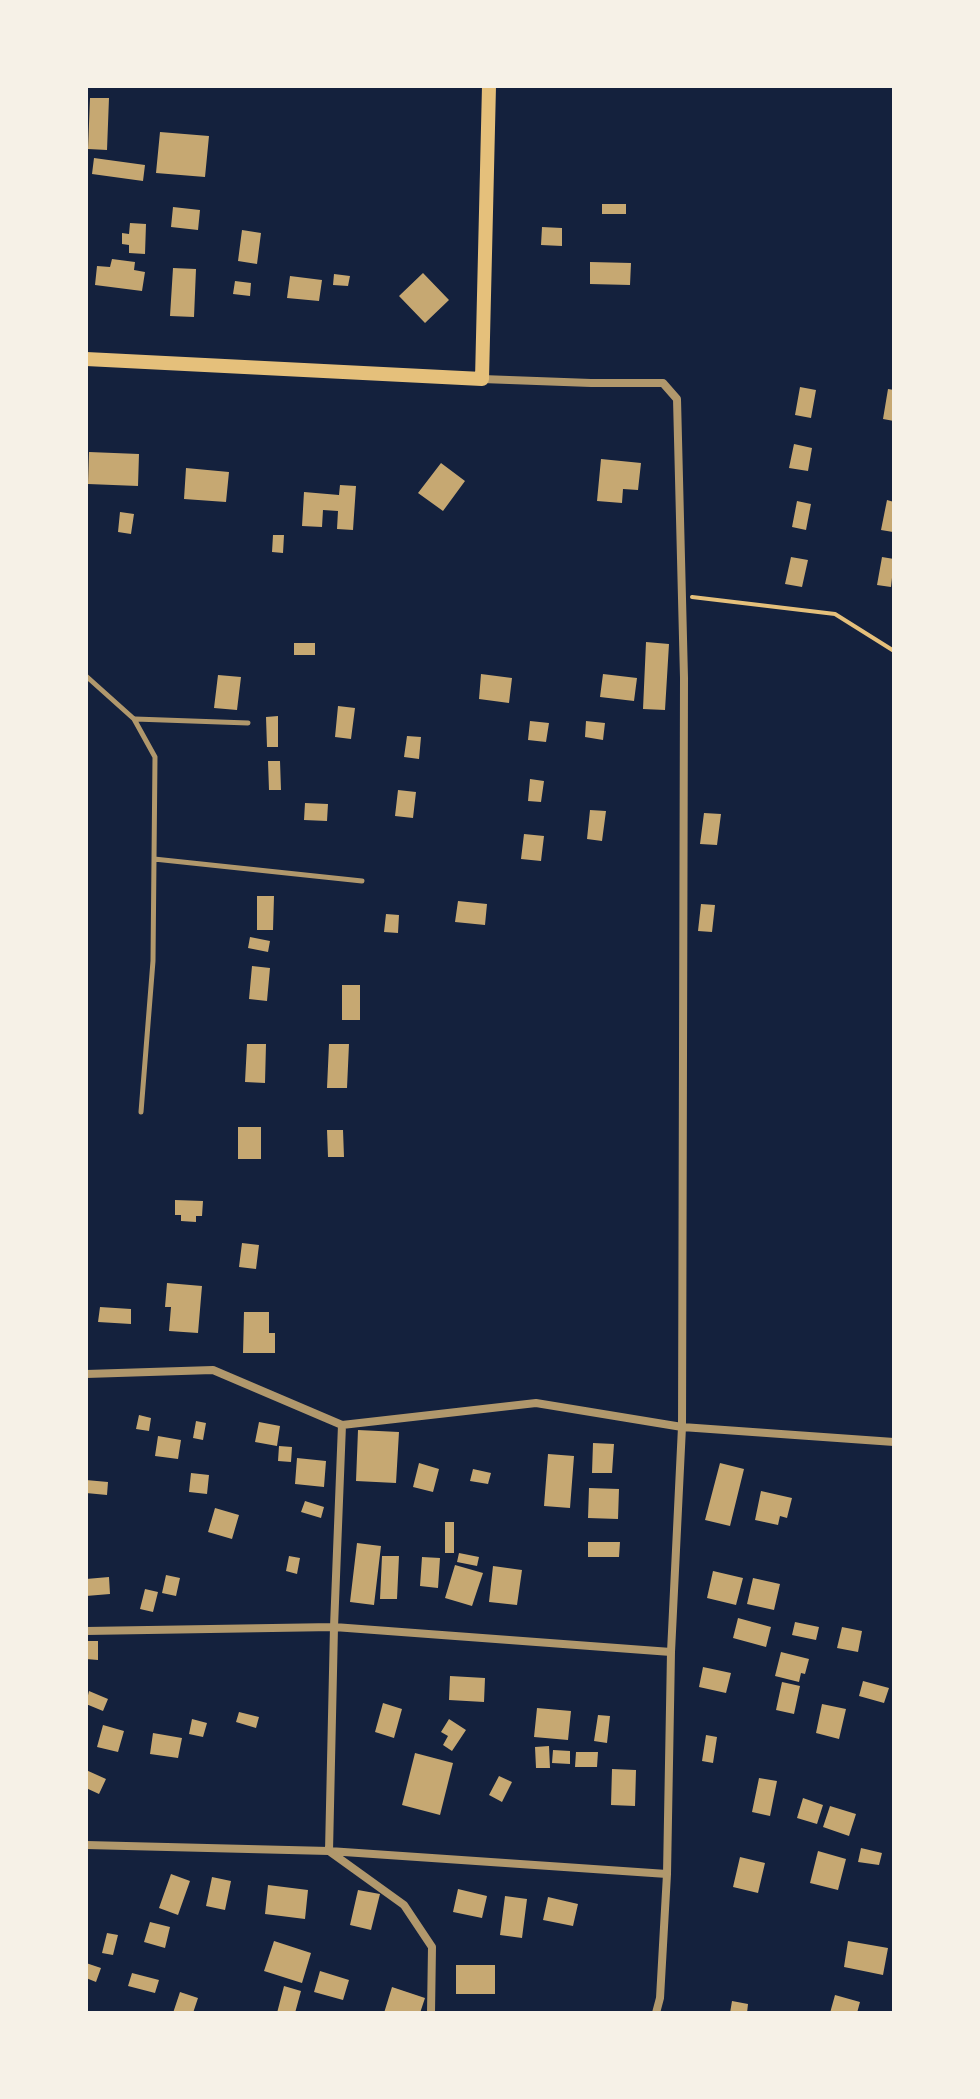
<!DOCTYPE html>
<html>
<head>
<meta charset="utf-8">
<style>
  body { margin:0 }
  #map { position:relative; width:980px; height:2099px; overflow:hidden; background:#14213d; font-family:Montserrat,sans-serif }
  canvas { display:block }
  .frame { position:absolute; inset:0; border:88px solid #f6f1e7; pointer-events:none }
</style>
</head>
<body>
<div id="map">
<canvas width="980" height="2099"></canvas>
<div class="frame"></div>
</div>
<script>
const ctx = document.querySelector('canvas').getContext('2d');
ctx.lineJoin = 'round';
function fill(path, color) { ctx.fillStyle = color; ctx.fill(path, 'evenodd'); }
const poly = rows => new Path2D(rows.map(r => 'M' + r).join(''));
function stroke(path, color, width, dash) { ctx.strokeStyle = color; ctx.lineWidth = width; ctx.lineCap = dash ? 'butt' : 'round'; ctx.setLineDash(dash || []); ctx.stroke(path); }
fill(poly([
  [90,98,109,98,107,150,88,149],
  [160,132,209,136,205,177,156,173],
  [94,158,145,165,143,181,92,174],
  [602,204,626,204,626,214,602,214],
  [173,207,200,210,198,230,171,227],
  [130,223,146,224,145,254,129,253,129,245,122,244,122,233,129,234],
  [542,227,562,228,562,246,541,245],
  [242,230,261,233,257,264,238,261],
  [112,259,135,262,134,270,145,272,142,291,95,285,97,266,110,267],
  [590,262,631,263,630,285,590,284],
  [173,268,196,269,194,317,170,316],
  [423,273,449,300,425,323,399,296],
  [334,274,350,276,348,286,333,285],
  [290,276,322,280,319,301,287,298],
  [235,281,251,283,250,296,233,294],
  [800,387,816,390,811,418,795,415],
  [888,389,894,390,894,421,883,419],
  [794,444,812,448,808,471,789,468],
  [89,452,139,454,138,486,88,484],
  [601,459,641,463,638,490,623,489,622,503,597,501],
  [441,463,465,481,443,511,418,493],
  [186,468,229,472,226,502,184,499],
  [340,485,356,486,353,530,337,529,338,511,323,510,322,527,302,526,304,492,339,495],
  [887,500,894,502,893,532,881,530],
  [797,501,811,504,806,530,792,527],
  [120,512,134,514,131,534,118,532],
  [273,535,284,535,283,553,272,552],
  [791,557,808,560,802,587,785,584],
  [882,557,894,559,891,587,877,585],
  [646,642,669,644,665,710,643,709],
  [294,643,315,643,315,655,294,655],
  [481,674,512,678,509,703,479,699],
  [603,674,637,678,634,701,600,697],
  [218,675,241,677,237,710,214,708],
  [338,706,355,708,351,739,335,737],
  [278,716,278,747,267,747,266,717],
  [530,721,549,723,546,742,528,740],
  [586,721,605,723,603,740,585,737],
  [407,736,421,737,419,759,404,757],
  [268,761,280,761,281,790,269,790],
  [530,779,544,781,541,802,528,801],
  [398,790,416,792,413,818,395,816],
  [305,803,328,804,327,821,304,820],
  [590,810,606,811,602,841,587,839],
  [704,813,721,814,717,845,700,844],
  [524,834,544,836,541,861,521,859],
  [257,896,274,896,273,930,257,930],
  [458,901,487,904,485,925,455,922],
  [701,904,715,905,712,932,698,931],
  [386,914,399,915,398,933,384,932],
  [250,937,270,941,268,952,248,948],
  [252,966,270,968,267,1001,249,999],
  [342,985,360,985,360,1020,342,1020],
  [247,1044,266,1044,265,1083,245,1082],
  [329,1044,349,1044,347,1088,327,1088],
  [238,1127,261,1127,261,1159,238,1159],
  [327,1130,343,1130,344,1157,328,1157],
  [175,1200,203,1201,202,1216,196,1216,196,1222,181,1221,181,1215,175,1215],
  [242,1243,259,1245,256,1269,239,1267],
  [167,1283,202,1286,198,1333,169,1331,171,1307,165,1307],
  [100,1307,131,1309,131,1324,98,1322],
  [244,1312,269,1312,269,1333,275,1333,275,1353,243,1353],
  [139,1415,151,1418,149,1431,136,1429],
  [196,1421,206,1423,203,1440,193,1438],
  [259,1422,280,1426,277,1446,255,1442],
  [358,1430,399,1432,396,1483,356,1481],
  [158,1436,181,1440,178,1459,155,1456],
  [593,1443,614,1444,612,1473,592,1473],
  [279,1446,292,1447,291,1462,278,1461],
  [548,1454,574,1456,570,1508,544,1506],
  [297,1458,326,1461,324,1487,295,1484],
  [419,1463,439,1469,433,1492,413,1487],
  [720,1463,744,1469,730,1526,705,1520],
  [473,1469,491,1473,488,1484,470,1481],
  [191,1473,209,1475,207,1494,189,1492],
  [86,1480,108,1482,107,1495,86,1493],
  [589,1488,619,1489,618,1519,588,1518],
  [761,1491,792,1498,787,1518,780,1516,778,1525,755,1520],
  [305,1501,324,1507,321,1518,301,1512],
  [215,1508,239,1515,232,1539,208,1532],
  [445,1522,454,1522,454,1553,445,1553],
  [588,1542,620,1542,619,1557,588,1557],
  [357,1543,381,1546,374,1605,350,1602],
  [459,1553,479,1557,477,1566,457,1562],
  [289,1556,300,1558,297,1574,286,1571],
  [382,1556,399,1556,397,1599,380,1599],
  [422,1557,440,1558,438,1588,420,1586],
  [455,1565,483,1573,472,1606,445,1598],
  [493,1566,522,1570,517,1605,489,1602],
  [713,1571,743,1578,736,1605,707,1598],
  [166,1575,180,1578,176,1596,162,1593],
  [109,1577,110,1594,86,1596,86,1579],
  [753,1578,780,1584,774,1610,747,1604],
  [145,1589,158,1592,153,1612,140,1609],
  [738,1618,771,1627,766,1647,733,1638],
  [795,1622,819,1627,816,1640,792,1635],
  [842,1627,862,1631,858,1652,837,1648],
  [86,1641,98,1641,98,1660,86,1659],
  [781,1652,809,1659,805,1674,801,1673,799,1682,775,1676],
  [703,1667,731,1673,726,1693,699,1687],
  [450,1676,485,1678,484,1702,449,1700],
  [863,1681,889,1688,884,1703,859,1696],
  [782,1682,800,1686,794,1714,776,1710],
  [89,1691,108,1699,103,1711,86,1704],
  [383,1703,402,1709,394,1738,375,1732],
  [822,1704,846,1709,839,1739,816,1733],
  [537,1708,571,1711,568,1740,534,1737],
  [239,1712,259,1717,256,1728,236,1722],
  [598,1715,610,1716,607,1743,594,1741],
  [192,1719,207,1723,203,1737,189,1734],
  [449,1719,466,1730,452,1751,443,1745,448,1736,441,1732],
  [103,1725,124,1731,118,1752,97,1747],
  [153,1733,182,1738,178,1758,150,1754],
  [706,1735,717,1737,713,1763,702,1761],
  [549,1746,550,1768,536,1768,535,1747],
  [553,1750,570,1751,570,1764,552,1763],
  [576,1752,598,1752,597,1767,575,1767],
  [415,1753,453,1763,440,1815,402,1805],
  [612,1769,636,1770,635,1806,611,1805],
  [86,1770,106,1779,99,1794,86,1788],
  [499,1776,512,1782,502,1802,489,1795],
  [759,1778,777,1781,770,1816,752,1812],
  [803,1798,823,1805,817,1824,797,1818],
  [830,1806,856,1814,849,1836,823,1827],
  [861,1848,882,1853,879,1865,858,1862],
  [818,1851,846,1859,838,1890,810,1883],
  [740,1857,765,1863,758,1893,733,1887],
  [171,1874,190,1881,178,1915,159,1908],
  [212,1877,231,1881,225,1910,206,1906],
  [268,1885,308,1890,305,1919,265,1914],
  [458,1889,487,1896,482,1918,453,1912],
  [358,1890,380,1894,371,1930,350,1925],
  [505,1896,527,1899,522,1938,500,1935],
  [548,1897,578,1904,573,1926,543,1920],
  [150,1922,170,1927,165,1948,144,1942],
  [107,1933,118,1935,113,1955,102,1953],
  [274,1941,311,1953,302,1983,264,1971],
  [848,1941,888,1948,883,1975,844,1967],
  [86,1963,101,1968,96,1982,86,1978],
  [456,1965,495,1965,495,1994,456,1994],
  [320,1971,349,1980,343,2000,314,1992],
  [132,1973,159,1980,155,1993,128,1986],
  [284,1986,301,1991,295,2013,277,2013],
  [392,1987,425,1998,420,2013,384,2013],
  [180,1992,198,1998,193,2013,173,2013],
  [835,1995,860,2002,857,2013,830,2013],
  [732,2001,748,2004,747,2013,730,2013]
]), '#c6a872');
stroke(poly([
  [692,597,835,614,894,651]
]), '#e5c07b', 4);
stroke(poly([
  [86,676,134,719,155,757,153,961,141,1112],
  [135,719,248,723],
  [154,859,362,881]
]), '#b1986c', 5);
stroke(poly([
  [482,379,591,383,663,383,677,399,684,678,682,1427,671,1652,667,1874,660,1998,656,2013],
  [86,1374,213,1370,342,1425,536,1403,682,1427,894,1442],
  [342,1425,334,1627,329,1851,404,1905,432,1947,431,2013],
  [86,1631,334,1627,671,1652],
  [86,1845,329,1851,667,1874]
]), '#b1986c', 8);
stroke(poly([
  [86,359,482,379,489,86]
]), '#e5c07b', 14);
</script>
</body>
</html>
